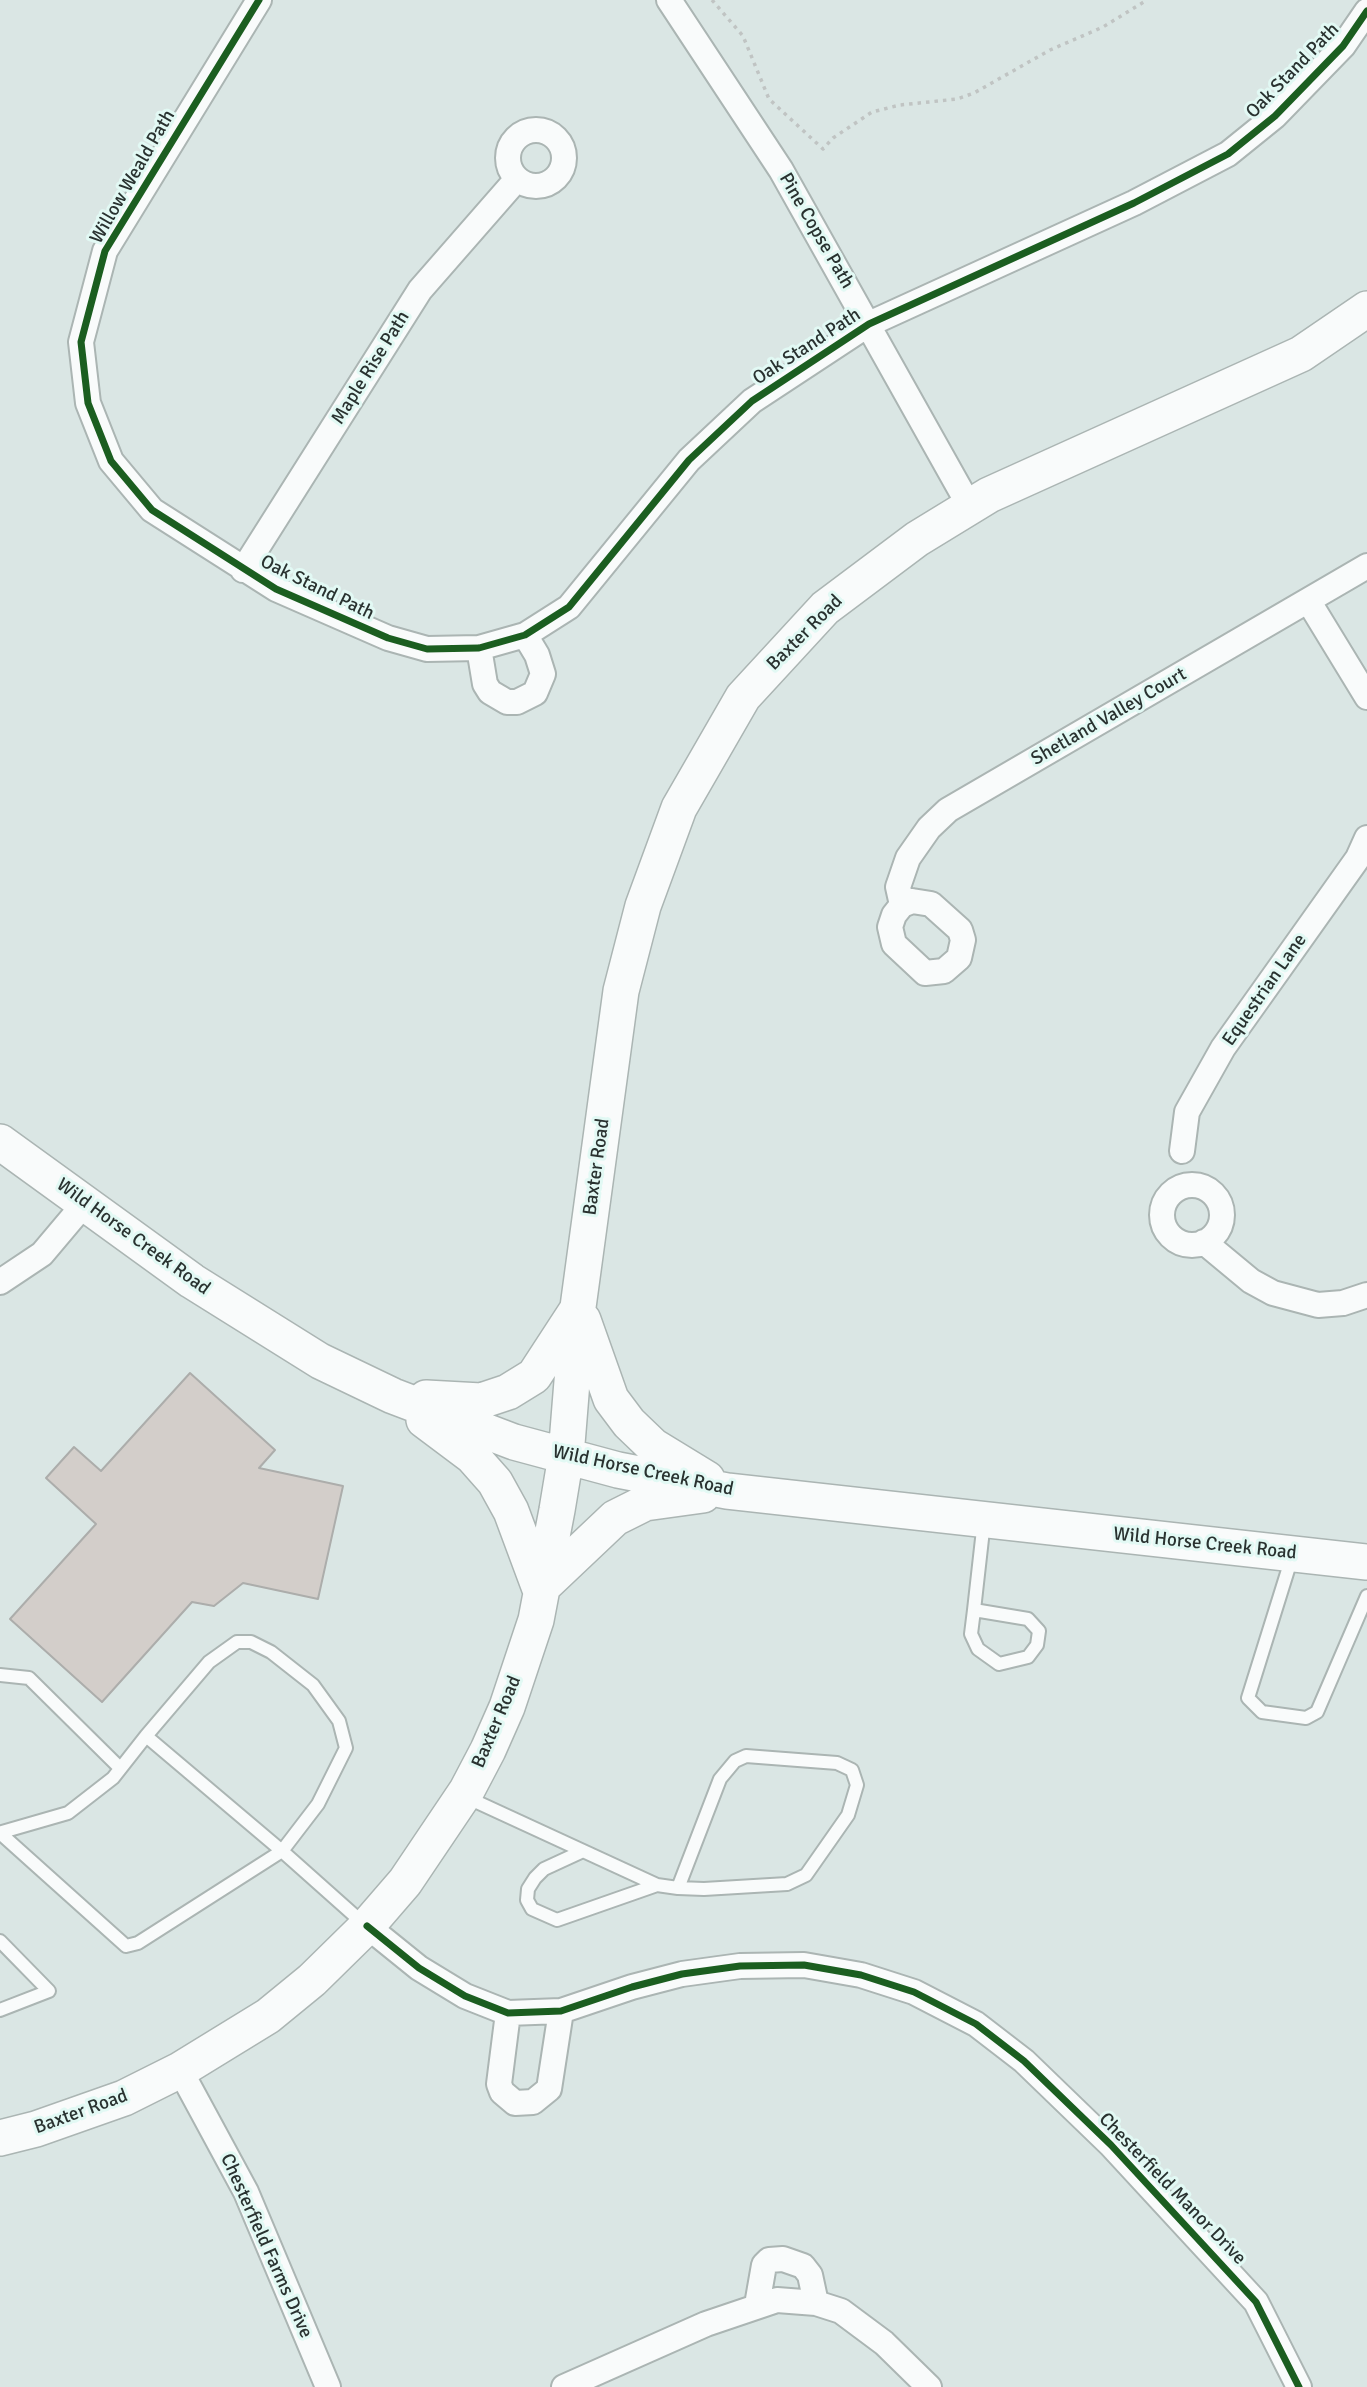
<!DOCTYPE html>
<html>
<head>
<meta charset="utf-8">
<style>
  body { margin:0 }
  canvas { display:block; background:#dae6e4 }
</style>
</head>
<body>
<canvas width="1367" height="2387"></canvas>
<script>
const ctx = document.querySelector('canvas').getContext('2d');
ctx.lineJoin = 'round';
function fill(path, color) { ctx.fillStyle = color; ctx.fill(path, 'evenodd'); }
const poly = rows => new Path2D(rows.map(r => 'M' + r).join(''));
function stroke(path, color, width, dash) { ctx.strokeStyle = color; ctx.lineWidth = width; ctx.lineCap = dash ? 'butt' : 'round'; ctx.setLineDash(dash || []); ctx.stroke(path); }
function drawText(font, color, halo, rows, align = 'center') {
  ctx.font = font + ' Signika,sans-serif'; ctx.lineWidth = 6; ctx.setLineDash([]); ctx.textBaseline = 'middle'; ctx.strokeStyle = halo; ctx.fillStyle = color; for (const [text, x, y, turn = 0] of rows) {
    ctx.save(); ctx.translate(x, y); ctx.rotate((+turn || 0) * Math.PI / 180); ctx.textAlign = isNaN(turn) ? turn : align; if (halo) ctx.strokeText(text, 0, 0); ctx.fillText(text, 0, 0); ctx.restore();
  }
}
const building = poly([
  [190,1373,275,1450,259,1468,343,1486,318,1599,243,1583,214,1606,192,1602,102,1702,10,1619,96,1524,46,1478,74,1447,101,1471,190,1373]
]);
fill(building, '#d3ceca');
stroke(building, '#acadab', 2);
const lane = poly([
  [1292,1557,1248,1698,1262,1712,1306,1718,1317,1712,1367,1596],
  [974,1610,1028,1619,1039,1631,1037,1645,1028,1657,999,1664,978,1649,971,1634,974,1610,984,1521],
  [0,1675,29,1678,120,1768],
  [466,1797,657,1885,678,1888,704,1889,787,1884,806,1875,848,1815,857,1785,852,1770,837,1763,746,1756,735,1761,720,1779,678,1888],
  [2,1832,68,1813,113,1778,146,1736],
  [0,1833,126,1946,138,1943,282,1851,318,1804,346,1748,339,1721,313,1685,271,1652,251,1642,237,1642,209,1662,146,1736,282,1851,364,1924],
  [583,1851,544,1869,535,1878,528,1889,527,1900,532,1909,557,1920,657,1885],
  [0,1941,49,1991,0,2010]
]);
const street = poly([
  [259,0,105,251,81,342,88,403,111,461,152,510,276,589,388,638,427,649,479,648,525,635,569,607,689,460,752,401,869,324,1134,203,1228,154,1275,116,1343,46,1367,11],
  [669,0,781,170,970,507],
  '508 158a28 28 0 1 1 56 0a28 28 0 1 1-56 0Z',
  [243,570,420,290,517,179],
  [1309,602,1367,697],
  [479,648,485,684,490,692,507,702,517,702,535,693,543,674,537,655,525,635],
  [912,901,931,904,960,930,963,940,959,958,944,971,925,973,894,944,890,927,894,915,902,905,912,901],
  [902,905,898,887,908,858,929,828,948,810,1367,566],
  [1182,1151,1187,1112,1223,1048,1358,858,1367,838],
  '1162 1215a30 30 0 1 1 60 0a30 30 0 1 1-60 0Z',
  [1204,1242,1251,1281,1273,1293,1318,1305,1343,1303,1367,1295],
  [0,1282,42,1254,85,1203],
  [367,1926,419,1968,465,1996,508,2013,561,2011,632,1987,682,1974,740,1966,804,1965,861,1975,914,1992,976,2024,1024,2061,1111,2145,1256,2302,1299,2387],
  [508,2013,499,2084,502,2092,515,2103,533,2102,549,2089,561,2011],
  [180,2070,246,2192,328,2387],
  [757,2305,764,2265,769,2260,783,2259,803,2266,810,2275,816,2303],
  [564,2387,706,2324,777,2300,816,2303,841,2311,884,2343,929,2387]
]);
const secondary = poly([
  [0,1142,192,1281,320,1361,393,1396,514,1442,618,1470,727,1491,1367,1562],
  [583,1320,611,1399,629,1423,653,1446,707,1479],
  [426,1398,481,1401,508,1392,534,1376,577,1310],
  [424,1420,472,1456,495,1482,511,1511,540,1589],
  [540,1589,615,1518,645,1503,703,1495],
  [0,2138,36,2129,124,2098,180,2070,268,2016,312,1980,367,1926,405,1882,467,1790,488,1750,507,1707,536,1620,557,1510,566,1456,578,1307,621,991,643,906,679,808,743,697,825,608,917,539,989,495,1301,354,1367,309]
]);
stroke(lane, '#abb5b3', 16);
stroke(street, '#abb5b3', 28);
stroke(secondary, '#abb5b3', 38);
stroke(poly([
  [712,0,743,36,769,99,823,149,833,138,872,112,900,105,957,99,974,93,1050,50,1103,27,1147,0]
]), '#c0c4c3', 3.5, [3.5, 5]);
stroke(lane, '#f9fbfb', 12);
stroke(street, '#f9fbfb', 24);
stroke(secondary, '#f9fbfb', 35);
stroke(poly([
  [259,0,105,251,81,342,88,403,111,461,152,510,276,589,388,638,427,649,479,648,525,635,569,607,689,460,752,401,869,324,1134,203,1228,154,1275,116,1343,46,1367,11],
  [367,1926,419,1968,465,1996,508,2013,561,2011,632,1987,682,1974,740,1966,804,1965,861,1975,914,1992,976,2024,1024,2061,1111,2145,1256,2302,1299,2387]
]), '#1b5e20', 7);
drawText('19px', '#293230', '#e2f9f4', [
  ["Oak Stand Path",1293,71,-46],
  ["Willow Weald Path",133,177,-60],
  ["Pine Copse Path",816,231,60],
  ["Oak Stand Path",807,347,-33],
  ["Maple Rise Path",371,368,-58],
  ["Oak Stand Path",317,588,26],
  ["Baxter Road",805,633,-45],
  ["Shetland Valley Court",1109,717,-30],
  ["Equestrian Lane",1265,990,-55],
  ["Baxter Road",597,1167,-82],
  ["Wild Horse Creek Road",133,1237,36],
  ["Wild Horse Creek Road",643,1471,12],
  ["Wild Horse Creek Road",1205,1544,6],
  ["Baxter Road",497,1722,-67],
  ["Baxter Road",81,2112,-20],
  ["Chesterfield Manor Drive",1172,2189,46],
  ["Chesterfield Farms Drive",266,2246,66]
]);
</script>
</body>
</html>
